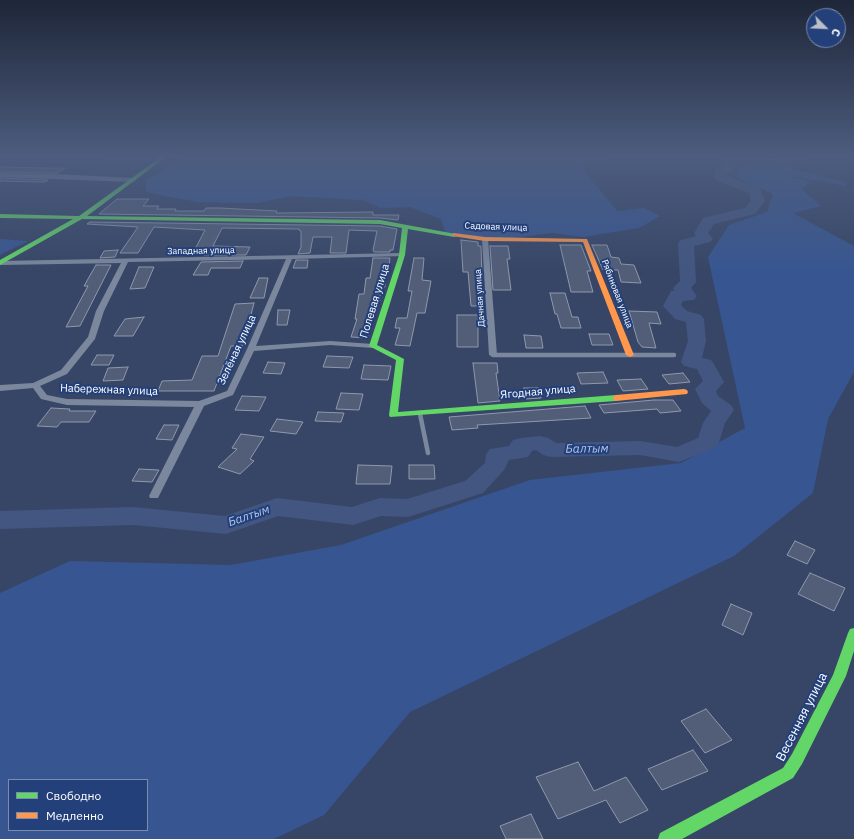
<!DOCTYPE html>
<html>
<head>
<meta charset="utf-8">
<style>
  body { margin:0 }
  #map { position:relative; width:854px; height:839px; overflow:hidden; background:#374666; font-family:"IBM Plex Sans",sans-serif }
  canvas { display:block }
  .legend { position:absolute; left:8px; top:779px; width:140px; height:52px; box-sizing:border-box; background:#23407a; border:1px solid #7b8caf; margin:0; padding:5px 7px; list-style:none; font-size:12px; color:#fff }
  .legend li { display:flex; align-items:center; gap:8px; height:20px }
  .legend b { width:20px; border:1px solid #7b8caf }
  .north { position:absolute; left:806px; top:8px; width:40px; height:40px; box-sizing:border-box; background:#23407a; border:1px solid #7b8caf; border-radius:50%; rotate:114deg; font-size:11px; font-weight:700; line-height:16px; text-align:center; color:#fff }
  .north::after { content:''; display:block; margin:auto; width:14px; height:18px; background:#b9bec9; clip-path:polygon(50% 0,100% 100%,50% 72%,0 100%) }
</style>
</head>
<body>
<div id="map">
<canvas width="854" height="839"></canvas>
<ul class="legend">
<li><b style="height:5px;background:#63d668"></b>Свободно</li>
<li><b style="height:5px;background:#ff974d"></b>Медленно</li>
</ul>
<div class="north">С</div>
</div>
<script>
const ctx = document.querySelector('canvas').getContext('2d');
ctx.lineJoin = 'round';
function fill(path, color) { ctx.fillStyle = color; ctx.fill(path, 'evenodd'); }
const poly = rows => new Path2D(rows.map(r => 'M' + r).join(''));
function stroke(path, color, width, dash) { ctx.strokeStyle = color; ctx.lineWidth = width; ctx.lineCap = dash ? 'butt' : 'round'; ctx.setLineDash(dash || []); ctx.stroke(path); }
function drawText(font, color, halo, rows, align = 'center') {
  ctx.font = font + ' "IBM Plex Sans",sans-serif'; ctx.lineWidth = 4; ctx.setLineDash([]); ctx.textBaseline = 'middle'; ctx.strokeStyle = halo; ctx.fillStyle = color; for (const [text, x, y, turn = 0] of rows) {
    ctx.save(); ctx.translate(x, y); ctx.rotate((+turn || 0) * Math.PI / 180); ctx.textAlign = isNaN(turn) ? turn : align; if (halo) ctx.strokeText(text, 0, 0); ctx.fillText(text, 0, 0); ctx.restore();
  }
}
fill(poly([
  [102,157,154,157,143,165,109,164],
  [188,157,606,157,602,161,581,167,617,211,644,208,660,216,639,228,583,237,552,233,497,240,446,234,441,219,410,207,381,208,363,200,290,196,257,203,197,202,146,192,145,180],
  [747,162,773,164,845,182,846,186,780,174,810,182,802,189,821,206,793,213,854,246,854,372,828,419,813,493,734,556,410,712,324,815,274,839,0,839,0,593,70,561,231,565,341,545,530,480,681,463,745,428,708,257,729,225,767,212,773,194,736,177,739,169],
  [9,780,147,780,147,830,9,830],
  [0,239,28,241,0,255]
]), '#375691');
fill(poly([
  [725,157,785,158,804,157,802,160,787,166,747,162,736,162,734,170,726,175,760,188,765,201,755,214,714,224,708,233,713,239,710,242,694,246,696,282,691,288,697,296,694,300,683,301,681,305,687,311,701,315,704,319,706,341,702,358,711,360,714,364,724,382,716,391,718,396,731,405,734,410,725,423,719,442,716,447,679,462,640,455,551,457,543,455,536,450,532,451,528,457,509,460,504,470,483,493,408,517,381,516,353,525,278,516,226,534,133,525,0,529,0,511,133,507,225,516,277,498,352,507,380,498,407,499,465,481,485,463,486,454,490,449,509,446,513,440,521,438,540,436,548,438,556,443,640,441,677,447,698,438,703,423,711,411,702,403,695,389,703,381,697,369,684,366,681,362,688,341,686,322,675,319,663,306,671,291,674,291,673,288,680,281,678,243,681,240,696,236,694,233,703,218,745,208,751,201,749,193,716,180,714,177,716,169,724,165,725,157]
]), '#425681');
const building = poly([
  [0,167,46,168,65,168,58,173,0,172,0,167],
  [0,178,48,180,45,182,0,181,0,178],
  [117,199,149,199,143,206,159,206,157,209,176,209,175,211,204,211,206,208,220,208,277,211,276,213,373,212,373,215,399,215,398,220,380,218,99,214,117,199],
  [90,222,380,226,397,229,393,250,390,250,390,252,374,252,373,250,377,231,349,230,346,253,330,253,332,237,313,237,310,253,298,254,301,247,301,231,299,230,299,229,222,228,213,246,250,247,246,255,204,255,205,253,193,253,205,230,154,227,138,253,120,253,138,227,87,224,90,222],
  [461,240,478,242,478,246,481,246,483,306,471,306,468,272,463,272,461,240],
  [560,245,581,245,591,271,587,271,593,292,571,292,560,245],
  [592,245,607,245,611,257,619,258,621,264,634,265,641,283,621,282,618,270,603,270,592,245],
  [490,246,508,246,510,259,507,259,511,290,493,290,490,246],
  [118,250,115,257,100,258,104,251,118,250],
  [373,258,390,258,389,266,386,266,385,287,381,287,380,301,376,301,368,338,351,337,357,319,355,319,359,294,364,294,366,278,370,278,373,258],
  [414,258,424,258,422,280,431,281,425,313,417,313,410,346,395,345,400,328,395,328,397,318,407,318,412,291,408,291,414,258],
  [296,260,308,260,307,268,293,268,296,260],
  [243,261,240,268,211,268,208,275,193,275,201,262,243,261],
  [96,265,111,265,80,326,66,327,88,286,84,286,96,265],
  [139,267,154,267,145,288,130,289,139,267],
  [259,278,268,278,264,298,250,298,259,278],
  [550,293,565,293,572,317,578,317,581,328,561,328,557,314,555,314,550,293],
  [254,303,243,346,231,346,214,391,158,391,162,381,192,380,202,356,218,356,235,304,254,303],
  [278,310,290,310,287,325,277,325,278,310],
  [629,311,657,312,661,324,649,323,656,348,642,347,638,342,629,311],
  [457,315,478,315,478,347,457,347,457,315],
  [144,317,133,336,114,336,125,319,144,317],
  [589,334,609,334,613,345,592,345,589,334],
  [524,335,541,336,543,348,526,348,524,335],
  [97,355,114,355,109,365,91,365,97,355],
  [327,356,353,357,349,368,323,367,327,356],
  [268,362,285,363,281,374,263,373,268,362],
  [473,363,497,363,498,373,496,373,500,401,478,403,473,363],
  [364,365,391,366,388,380,361,379,364,365],
  [128,367,123,380,103,381,108,368,128,367],
  [603,372,608,383,581,384,577,373,603,372],
  [683,373,690,382,669,384,662,375,683,373],
  [641,379,648,389,623,391,617,380,641,379],
  [524,388,539,388,541,398,526,399,524,388],
  [341,393,363,394,359,410,336,409,341,393],
  [242,396,266,397,259,411,235,410,242,396],
  [654,400,673,400,681,411,660,413,657,409,604,413,599,405,654,400],
  [585,406,591,418,477,425,478,428,452,430,449,417,585,406],
  [51,408,70,409,69,411,96,411,89,422,61,422,57,427,37,426,51,408],
  [318,412,344,413,341,422,315,421,318,412],
  [277,419,303,422,296,434,270,431,277,419],
  [164,425,179,425,172,440,156,439,164,425],
  [241,434,264,437,250,459,254,461,240,474,218,467,237,449,232,448,241,434],
  [358,465,392,466,390,484,356,484,358,465],
  [409,465,434,465,435,479,409,479,409,465],
  [139,469,159,470,152,482,132,481,139,469],
  [795,541,815,550,807,564,787,555,795,541],
  [810,573,845,588,834,611,798,594,810,573],
  [731,604,752,613,743,635,722,625,731,604],
  [706,709,732,740,705,753,681,721,706,709],
  [693,750,708,771,662,790,648,769,693,750],
  [578,762,594,791,626,777,648,810,620,823,606,800,558,819,536,777,578,762],
  [531,814,543,839,506,839,500,826,531,814]
]);
fill(building, '#525e78');
stroke(building, '#8f98ac', 1);
stroke(poly([
  [493,355,674,355],
  [420,414,428,453]
]), '#7b879d', 4.5);
fill(poly([
  [0,173,55,174,133,178,136,180,133,182,0,177,0,173],
  [485,237,488,239,497,355,493,357,489,355,482,239,485,237],
  [402,253,404,254,404,256,292,259,256,346,330,341,373,344,377,346,373,348,330,345,254,351,233,395,204,406,158,498,150,498,149,496,194,407,67,405,41,399,33,388,0,391,0,385,33,383,61,370,88,337,96,311,121,263,0,265,0,261,402,253],
  [286,259,247,349,227,391,199,401,67,399,47,395,40,386,67,374,95,339,104,311,128,262,286,259]
]), '#7b879d');
fill(poly([
  [161,157,166,157,87,216,380,220,456,234,456,236,454,237,408,229,405,255,377,345,404,359,398,412,616,395,620,398,616,401,390,417,389,415,396,360,369,346,399,255,402,228,380,224,82,219,0,265,0,260,73,219,0,218,0,214,79,216,161,157],
  [854,628,854,651,846,676,802,764,793,778,682,839,658,839,660,833,783,768,792,754,833,675,848,633,850,629,854,628]
]), '#63d668');
fill(poly([
  [454,233,485,237,587,239,634,355,630,357,626,355,583,242,485,241,452,236,452,234,454,233],
  [684,389,687,390,688,392,687,394,616,401,612,398,616,395,684,389]
]), '#ff974d');
const sky = ctx.createLinearGradient(0, 0, 0, 274);
sky.addColorStop(0, '#1e2638');
sky.addColorStop(0.57, '#4d5d7f');
sky.addColorStop(1, '#4d5d7f00');
ctx.fillStyle = sky;
ctx.fillRect(0, 0, 854, 274);
drawText('9px', '#fff', '#23407a', [
  ["Садовая улица",496,227,2],
  ["Западная улица",201,251,-1],
  ["Рябиновая улица",617,294,69],
  ["Дачная улица",480,298,-94]
]);
drawText('11px', '#fff', '#23407a', [
  ["Полевая улица",375,301,-73],
  ["Зелёная улица",237,350,-65],
  ["Набережная улица",109,390,2],
  ["Ягодная улица",538,392,-5]
]);
drawText('italic 12px', '#b1c6ec', '#23407a', [
  ["Балтым",587,449,-1],
  ["Балтым",249,516,-19]
]);
drawText('13px', '#fff', '#23407a', [
  ["Весенняя улица",802,717,-63]
]);
</script>
</body>
</html>
